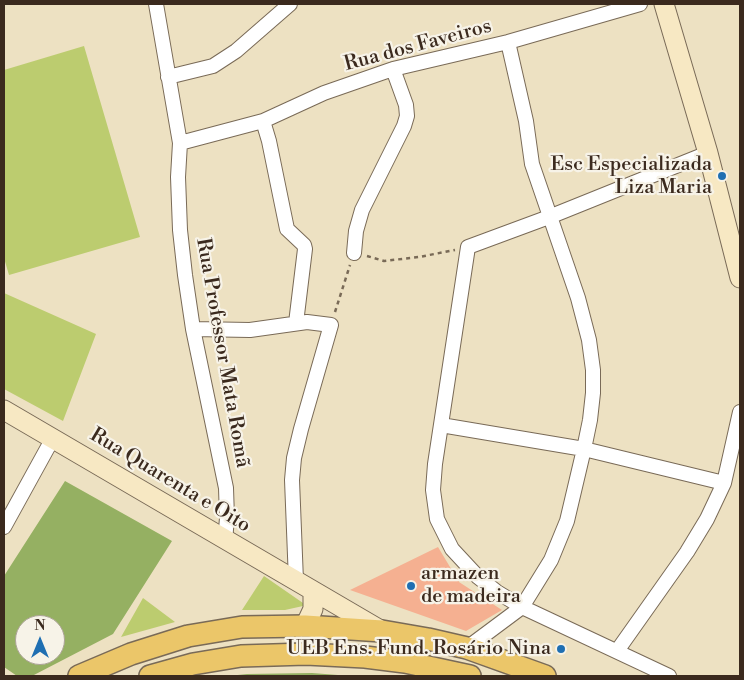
<!DOCTYPE html>
<html>
<head>
<meta charset="utf-8">
<style>
  body { margin:0 }
  #map { position:relative; width:744px; height:680px; overflow:hidden; background:#ede1c2; font-family:"Libre Bodoni",serif }
  canvas { display:block }
  .frame { position:absolute; inset:0; border:5px solid #3b2a1e; pointer-events:none }
  .north { position:absolute; left:15px; top:615px; width:50px; height:50px; box-sizing:border-box; background:#f7f3e8; border:1px solid #aca397; border-radius:50%; rotate:0deg; font-size:14px; font-weight:700; line-height:20px; text-align:center; color:#3b2a1e }
  .north::after { content:''; display:block; margin:auto; width:18px; height:22px; background:#1f6fb2; clip-path:polygon(50% 0,100% 100%,50% 72%,0 100%) }
</style>
</head>
<body>
<div id="map">
<canvas width="744" height="680"></canvas>
<div class="frame"></div>
<div class="north">N</div>
</div>
<script>
const ctx = document.querySelector('canvas').getContext('2d');
ctx.lineJoin = 'round';
function fill(path, color) { ctx.fillStyle = color; ctx.fill(path, 'evenodd'); }
const poly = rows => new Path2D(rows.map(r => 'M' + r).join(''));
function stroke(path, color, width, dash) { ctx.strokeStyle = color; ctx.lineWidth = width; ctx.lineCap = dash ? 'butt' : 'round'; ctx.setLineDash(dash || []); ctx.stroke(path); }
function drawText(font, color, halo, rows, align = 'center') {
  ctx.font = font + ' "Libre Bodoni",serif'; ctx.lineWidth = 4.5; ctx.setLineDash([]); ctx.textBaseline = 'middle'; ctx.strokeStyle = halo; ctx.fillStyle = color; for (const [text, x, y, turn = 0] of rows) {
    ctx.save(); ctx.translate(x, y); ctx.rotate((+turn || 0) * Math.PI / 180); ctx.textAlign = isNaN(turn) ? turn : align; if (halo) ctx.strokeText(text, 0, 0); ctx.fillText(text, 0, 0); ctx.restore();
  }
}
fill(poly([
  [84,46,140,237,9,275,4,258,4,70],
  [4,293,96,334,63,421,4,389],
  [264,576,303,603,303,606,285,610,242,610],
  [143,598,175,622,121,637]
]), '#bccc6f');
fill(poly([
  [65,481,172,541,113,634,32,676,17,676,4,667,4,576],
  [25,625,55,625,55,655,25,655],
  [312,673,351,676,228,676,247,674]
]), '#95b062');
fill(poly([
  [438,547,459,582,502,610,466,631,350,590]
]), '#f5b091');
const minor = poly([
  [156,4,180,143,178,177,180,230,185,275,193,329,226,488,227,518,225,541],
  [168,77,213,66,236,51,290,4],
  [263,121,269,141,287,229,304,245,305,249,296,323],
  [180,143,263,121,324,93,393,69,508,42,640,4],
  [354,253,356,231,362,210,404,126,407,116,406,105,393,69],
  [193,329,250,330,307,322,331,325,301,429,294,458,292,480,296,581],
  [441,425,584,449,724,483],
  [4,527,53,438],
  [467,648,522,607,551,560,567,521,584,449,590,420,593,393,593,370,589,340,578,298,532,164,526,121,508,42],
  [617,651,687,552,707,519,724,483,740,412],
  [669,676,522,607,497,592,478,577,452,549,437,519,433,490,435,464,468,247,549,217,708,153]
]);
const secondary = poly([
  [664,4,708,153,740,278],
  [4,410,382,631],
  [305,626,313,609,313,591]
]);
const primary = poly([
  [79,676,131,654,188,636,242,627,305,626,382,631,428,639,467,648,545,676],
  [150,676,193,664,241,656,306,654,365,657,405,662,470,676]
]);
stroke(minor, '#796a57', 16);
stroke(secondary, '#796a57', 21);
stroke(primary, '#796a57', 24);
stroke(poly([
  [367,256,384,261,419,257,455,250],
  [335,312,350,265]
]), '#796a57', 2.5, [4, 4]);
stroke(minor, '#fff', 14);
stroke(secondary, '#f7e8c3', 19);
stroke(primary, '#ebc669', 21);
for (const [x, y, r, color] of [
  [722,176,5,"#1f6fb2"],
  [411,586,5,"#1f6fb2"],
  [561,649,5,"#1f6fb2"]
]) { const dot = new Path2D(); dot.arc(x, y, r, 0, 2 * Math.PI); ctx.fillStyle = color; ctx.fill(dot); stroke(dot, '#f7f3e8', 2); }
drawText('20px', '#3b2a1e', '#f7f3e8', [
  ["Rua dos Faveiros",418,46,-15],
  ["Rua Professor Mata Romã",222,353,80],
  ["Rua Quarenta e Oito",170,481,31]
]);
drawText('20px', '#3b2a1e', '#f7f3e8', [
  ["Esc Especializada",712,165],
  ["Liza Maria",712,188],
  ["armazen",421,574,"left"],
  ["de madeira",421,597,"left"],
  ["UEB Ens. Fund. Rosário Nina",551,649]
], 'right');
</script>
</body>
</html>
